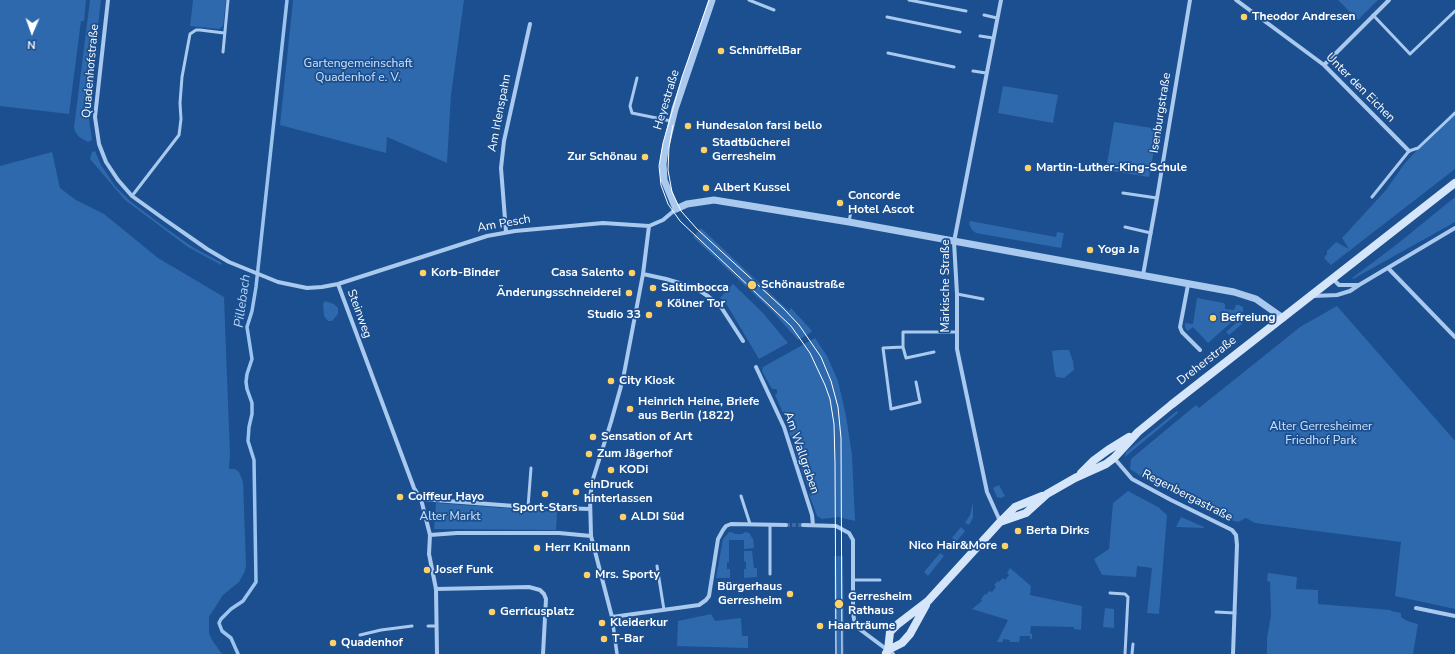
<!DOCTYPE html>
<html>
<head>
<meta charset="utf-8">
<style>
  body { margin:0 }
  #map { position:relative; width:1455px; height:654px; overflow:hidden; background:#1b4f8f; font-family:"Nunito Sans",sans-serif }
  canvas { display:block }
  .north { position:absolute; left:12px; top:12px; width:40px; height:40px; -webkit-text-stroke:3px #1b4f8f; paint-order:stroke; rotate:182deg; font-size:11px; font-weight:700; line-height:16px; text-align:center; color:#fff }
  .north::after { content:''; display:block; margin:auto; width:14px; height:18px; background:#fff; clip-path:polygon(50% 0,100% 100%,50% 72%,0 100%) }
</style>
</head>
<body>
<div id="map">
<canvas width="1455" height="654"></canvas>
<div class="north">N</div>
</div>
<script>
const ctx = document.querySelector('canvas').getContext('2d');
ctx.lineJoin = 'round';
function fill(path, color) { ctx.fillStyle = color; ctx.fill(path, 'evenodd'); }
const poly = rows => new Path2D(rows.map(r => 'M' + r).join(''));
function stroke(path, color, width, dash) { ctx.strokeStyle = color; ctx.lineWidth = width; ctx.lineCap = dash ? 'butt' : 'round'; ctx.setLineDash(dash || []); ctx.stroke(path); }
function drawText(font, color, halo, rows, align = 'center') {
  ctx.font = font + ' "Nunito Sans",sans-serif'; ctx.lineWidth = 3.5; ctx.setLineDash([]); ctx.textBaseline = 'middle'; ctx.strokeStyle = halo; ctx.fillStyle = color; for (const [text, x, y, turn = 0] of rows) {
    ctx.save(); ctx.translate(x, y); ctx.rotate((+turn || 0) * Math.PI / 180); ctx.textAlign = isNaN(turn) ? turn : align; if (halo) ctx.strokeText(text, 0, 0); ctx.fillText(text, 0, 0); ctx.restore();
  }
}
fill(poly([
  [0,0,86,0,84,21,81,21,69,114,0,106],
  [90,0,101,0,88,112,92,140,88,142,79,137,75,131,74,128],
  [193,0,226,0,223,26,219,29,190,26],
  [293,0,464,0,451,95,447,163,387,137,386,153,280,125],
  [1338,0,1378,0,1358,20],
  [1003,86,1058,95,1053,123,998,113],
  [1455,110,1455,169,1331,265,1324,258,1327,254,1327,251,1336,242,1349,249,1342,238,1386,190,1405,163],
  [1114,122,1158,129,1149,177,1106,170],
  [95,151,101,165,115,186,130,201,167,229,194,248,222,263,221,265,188,247,125,200,90,159,92,152],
  [52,152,60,188,76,200,104,214,158,258,224,297,230,455,229,469,235,469,239,472,243,482,246,564,245,571,239,582,223,595,209,617,209,633,212,640,222,654,0,654,0,166],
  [1455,197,1455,222,1353,279,1352,278,1396,245],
  [970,221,1056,237,1057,232,1064,233,1061,248,976,233,972,230,969,224],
  [701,228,789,311,791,308,812,331,810,333,798,340,773,312,693,237],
  [733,284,762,312,788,343,759,359,727,305,720,298],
  [1197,298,1224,303,1225,304,1225,309,1234,310,1236,305,1239,305,1243,307,1243,312,1208,343,1193,327,1188,331,1185,328,1185,323,1193,324],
  [325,301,334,304,338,308,338,314,332,321,328,321,324,316,323,304],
  [1337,306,1455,441,1455,609,1395,596,1401,542,1255,523,1246,518,1238,522,1227,519,1206,508,1151,483,1130,469,1131,459,1196,405,1199,408,1300,327],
  [1237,322,1241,322,1242,324,1229,335,1226,332],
  [815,338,827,356,838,381,846,416,852,455,855,521,838,517,822,519,817,516,809,494,811,493,812,489,809,487,808,488,801,469,804,467,804,464,799,462,793,444,796,442,796,440,794,437,791,438,785,419,787,418,788,414,786,413,783,413,775,395,777,393,777,390,776,389,772,389,762,371,763,367],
  [1059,350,1069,350,1073,361,1074,370,1064,378,1056,377,1054,369,1052,351],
  [1177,411,1178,413,1125,457,1126,452],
  [999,485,1005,496,1001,498,997,497,993,488],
  [1128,491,1158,507,1167,515,1159,614,1147,613,1152,568,1137,566,1136,577,1102,575,1094,559,1109,549,1113,503],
  [973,502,973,518,969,525,965,523,970,515],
  [436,503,557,512,556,530,434,529],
  [1181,517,1204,527,1204,528,1176,527],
  [961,527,965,531,956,542,952,538],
  [729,532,731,532,735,534,742,534,745,532,749,533,753,539,754,548,744,549,744,540,729,540,729,562,727,562,727,569,730,569,730,578,716,578,723,539],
  [744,551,752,551,754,568,757,568,757,577,744,578,744,569,746,569,746,562,744,561],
  [940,553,944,556,928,576,924,572],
  [834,556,843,556,844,654,835,654],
  [1010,568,1031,586,1030,595,1082,606,1081,630,1074,629,1074,627,1031,626,1030,633,1032,634,1032,639,1030,639,1030,636,1020,636,1019,642,1010,642,1010,640,1003,639,1003,642,997,642,1008,620,972,609,982,601,981,599,985,594,986,595,989,591,992,592,996,587,994,585,998,581,999,582,1003,578,1005,580,1009,575,1007,573],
  [1268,573,1297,577,1296,589,1318,590,1318,604,1391,610,1391,611,1401,613,1401,617,1407,621,1418,624,1413,654,1267,654,1267,638,1271,615,1270,582,1267,581],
  [1105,608,1114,609,1114,628,1103,627],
  [711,614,715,621,741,618,742,636,748,636,748,648,677,646,678,621]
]), '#2e69ad');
stroke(poly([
  [238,654,231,638,222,631,219,623,221,619,231,609,243,601,256,582,254,460,248,441,249,427,252,414,252,403,247,389,246,382,247,374,252,359,247,327,252,311,256,287,287,0]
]), '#9cc4f0', 3.5);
stroke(poly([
  [786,525,803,525]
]), '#3d69a0', 4, [4, 2]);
stroke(poly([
  [749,0,774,10],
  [909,0,966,11],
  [984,15,997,18],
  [1373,15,1410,54,1455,11],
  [887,17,960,32],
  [980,36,993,38],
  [223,52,228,0],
  [888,53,954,67],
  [973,71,986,73],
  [637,78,630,106,632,113,671,121],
  [1123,193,1157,198],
  [132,196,179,135,181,119,180,103,182,77,190,34,196,30,200,30,224,33],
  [1372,197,1409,151,1418,148,1455,113],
  [849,222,851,211],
  [1125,227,1151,233],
  [957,294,983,299],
  [903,347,883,348,891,409,920,402,916,382],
  [934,352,906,358,903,347,903,332,957,332],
  [741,496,750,524],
  [528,507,531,468],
  [657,566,664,610],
  [770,574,770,525],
  [853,580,880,580],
  [1110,593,1125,594,1128,597,1125,654],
  [1216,612,1235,613],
  [428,626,436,626],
  [360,635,381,630,412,626],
  [1132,654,1133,644]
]), '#a9c9ee', 3);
stroke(poly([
  [612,617,617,654]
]), '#a9c9ee', 3.5);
stroke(poly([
  [108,0,95,117,99,144,106,162,118,180,132,196,164,219,207,249,229,262,278,282,307,288,322,287,338,284,487,236,515,231,603,223,649,226,663,220,676,209],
  [1236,0,1324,65,1409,151],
  [1324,65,1389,0],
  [649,226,643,274,623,379,611,422,593,479,590,497,591,536,612,617,699,605,706,600,709,596,718,539,723,530,726,526,731,524,786,525],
  [506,232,501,168,504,141,530,24],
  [1388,268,1455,337],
  [643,274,666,279,696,288,709,297,721,307,743,341],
  [1143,275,1157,198,1190,0],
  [1333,279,1339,285,1358,285],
  [338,284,414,488,421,499,430,535,429,554,436,589,437,654],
  [1188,285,1180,327,1182,332,1200,350],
  [1313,296,1337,295,1350,291,1359,285,1455,228],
  [756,367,784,427,812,515,813,525],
  [1114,458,1132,479,1171,500,1232,530,1236,535,1237,545,1233,654],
  [421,499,528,507,590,509],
  [1000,521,987,492,957,349,957,294,954,242,1001,0],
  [803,525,836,526,849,533,853,540,853,613,855,625,858,628,893,654],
  [430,535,457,533,559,533,591,536],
  [436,589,529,587,540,590,544,594,546,599,543,654],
  [1416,608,1455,616]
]), '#a9c9ee', 4);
stroke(poly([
  [712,0,675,109,665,150,663,164,664,180,676,209,687,204,714,200,849,222,1234,292,1256,299,1283,318]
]), '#a9c9ee', 7);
stroke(poly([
  [1081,473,1093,461,1108,450,1129,437],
  [1000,522,1026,513,1047,494,1075,478,1106,464,1114,458,1138,432,1171,405,1455,183],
  [888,650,890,632,898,624,928,601,1000,522,1015,507,1042,496],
  [886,653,888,650,902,643,910,634,926,605]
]), '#d6e6fa', 8);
stroke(poly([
  [709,0,682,77,663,143,659,166,661,185,668,204,680,221,791,326,810,353,825,385,830,399,834,424,835,463,836,654],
  [673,125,669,147,668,170,672,192,681,211,697,229,783,308,799,325,821,357,831,381,838,407,841,438,842,654]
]), '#fff', 1);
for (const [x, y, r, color] of [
  [1244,17,4,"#ffd166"],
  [721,51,4,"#ffd166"],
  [688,126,4,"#ffd166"],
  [704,150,4,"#ffd166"],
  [645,157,4,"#ffd166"],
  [1028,168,4,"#ffd166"],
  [706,188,4,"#ffd166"],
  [840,203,4,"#ffd166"],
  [1090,250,4,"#ffd166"],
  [423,273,4,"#ffd166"],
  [632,273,4,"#ffd166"],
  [752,285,5,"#ffd166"],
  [653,288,4,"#ffd166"],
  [629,293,4,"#ffd166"],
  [659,304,4,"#ffd166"],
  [649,315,4,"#ffd166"],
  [1213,318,4,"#ffd166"],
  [611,381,4,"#ffd166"],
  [630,409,4,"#ffd166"],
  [593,437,4,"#ffd166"],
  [589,454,4,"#ffd166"],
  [611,470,4,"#ffd166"],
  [576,492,4,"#ffd166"],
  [545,494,4,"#ffd166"],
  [400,497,4,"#ffd166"],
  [623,517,4,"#ffd166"],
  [1018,531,4,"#ffd166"],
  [1005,546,4,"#ffd166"],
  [537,548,4,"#ffd166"],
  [427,570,4,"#ffd166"],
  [587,575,4,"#ffd166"],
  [790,594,4,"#ffd166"],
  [839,604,5,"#ffd166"],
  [492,612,4,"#ffd166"],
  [602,623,4,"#ffd166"],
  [820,626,4,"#ffd166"],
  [604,639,4,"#ffd166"],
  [333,643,4,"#ffd166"]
]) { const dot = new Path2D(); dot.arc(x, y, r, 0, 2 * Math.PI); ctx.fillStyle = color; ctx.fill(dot); stroke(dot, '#1b4f8f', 1.5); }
drawText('bold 12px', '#fff', '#1b4f8f', [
  ["Theodor Andresen",1252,17],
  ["SchnüffelBar",729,51],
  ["Hundesalon farsi bello",696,126],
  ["Stadtbücherei",712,143],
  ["Gerresheim",712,157],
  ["Zur Schönau",637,157,"right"],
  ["Martin-Luther-King-Schule",1036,168],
  ["Albert Kussel",714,188],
  ["Concorde",848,196],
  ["Hotel Ascot",848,210],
  ["Yoga Ja",1098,250],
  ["Korb-Binder",431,273],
  ["Casa Salento",624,273,"right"],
  ["Schönaustraße",761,285],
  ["Saltimbocca",661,288],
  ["Änderungsschneiderei",621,293,"right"],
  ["Kölner Tor",667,304],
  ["Studio 33",641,315,"right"],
  ["Befreiung",1221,318],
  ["City Kiosk",619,381],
  ["Heinrich Heine, Briefe",638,402],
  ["aus Berlin (1822)",638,416],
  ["Sensation of Art",601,437],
  ["Zum Jägerhof",597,454],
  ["KODi",619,470],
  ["einDruck",584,485],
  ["hinterlassen",584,499],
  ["Coiffeur Hayo",408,497],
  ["Sport-Stars",545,508,"center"],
  ["ALDI Süd",631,517],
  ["Berta Dirks",1026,531],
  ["Nico Hair&More",997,546,"right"],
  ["Herr Knillmann",545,548],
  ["Josef Funk",435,570],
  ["Mrs. Sporty",595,575],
  ["Bürgerhaus",782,587,"right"],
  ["Gerresheim",782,601,"right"],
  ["Gerresheim",848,597],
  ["Rathaus",848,611],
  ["Gerricusplatz",500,612],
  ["Kleiderkur",610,623],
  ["Haarträume",828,626],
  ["T-Bar",612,639],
  ["Quadenhof",341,643]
], 'left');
drawText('12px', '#cfe3fa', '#1b4f8f', [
  ["Gartengemeinschaft",358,64],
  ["Quadenhof e. V.",358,78],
  ["Alter Gerresheimer",1321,427],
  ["Friedhof Park",1321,441],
  ["Alter Markt",450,517]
]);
drawText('12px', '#fff', '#1b4f8f', [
  ["Quadenhofstraße",91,71,-85],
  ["Unter den Eichen",1360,88,45],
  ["Heyestraße",667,100,-73],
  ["Am Irlenspahn",500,113,-79],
  ["Isenburgstraße",1161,113,-81],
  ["Am Pesch",504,224,-10],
  ["Märkische Straße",946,286,-90],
  ["Steinweg",359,314,70],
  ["Dreherstraße",1207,361,-38],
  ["Am Wallgraben",801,453,71],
  ["Regenbergastraße",1187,496,27]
]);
drawText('italic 13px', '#b5d3f5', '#1b4f8f', [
  ["Pillebach",243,301,-82]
]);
</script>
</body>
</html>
